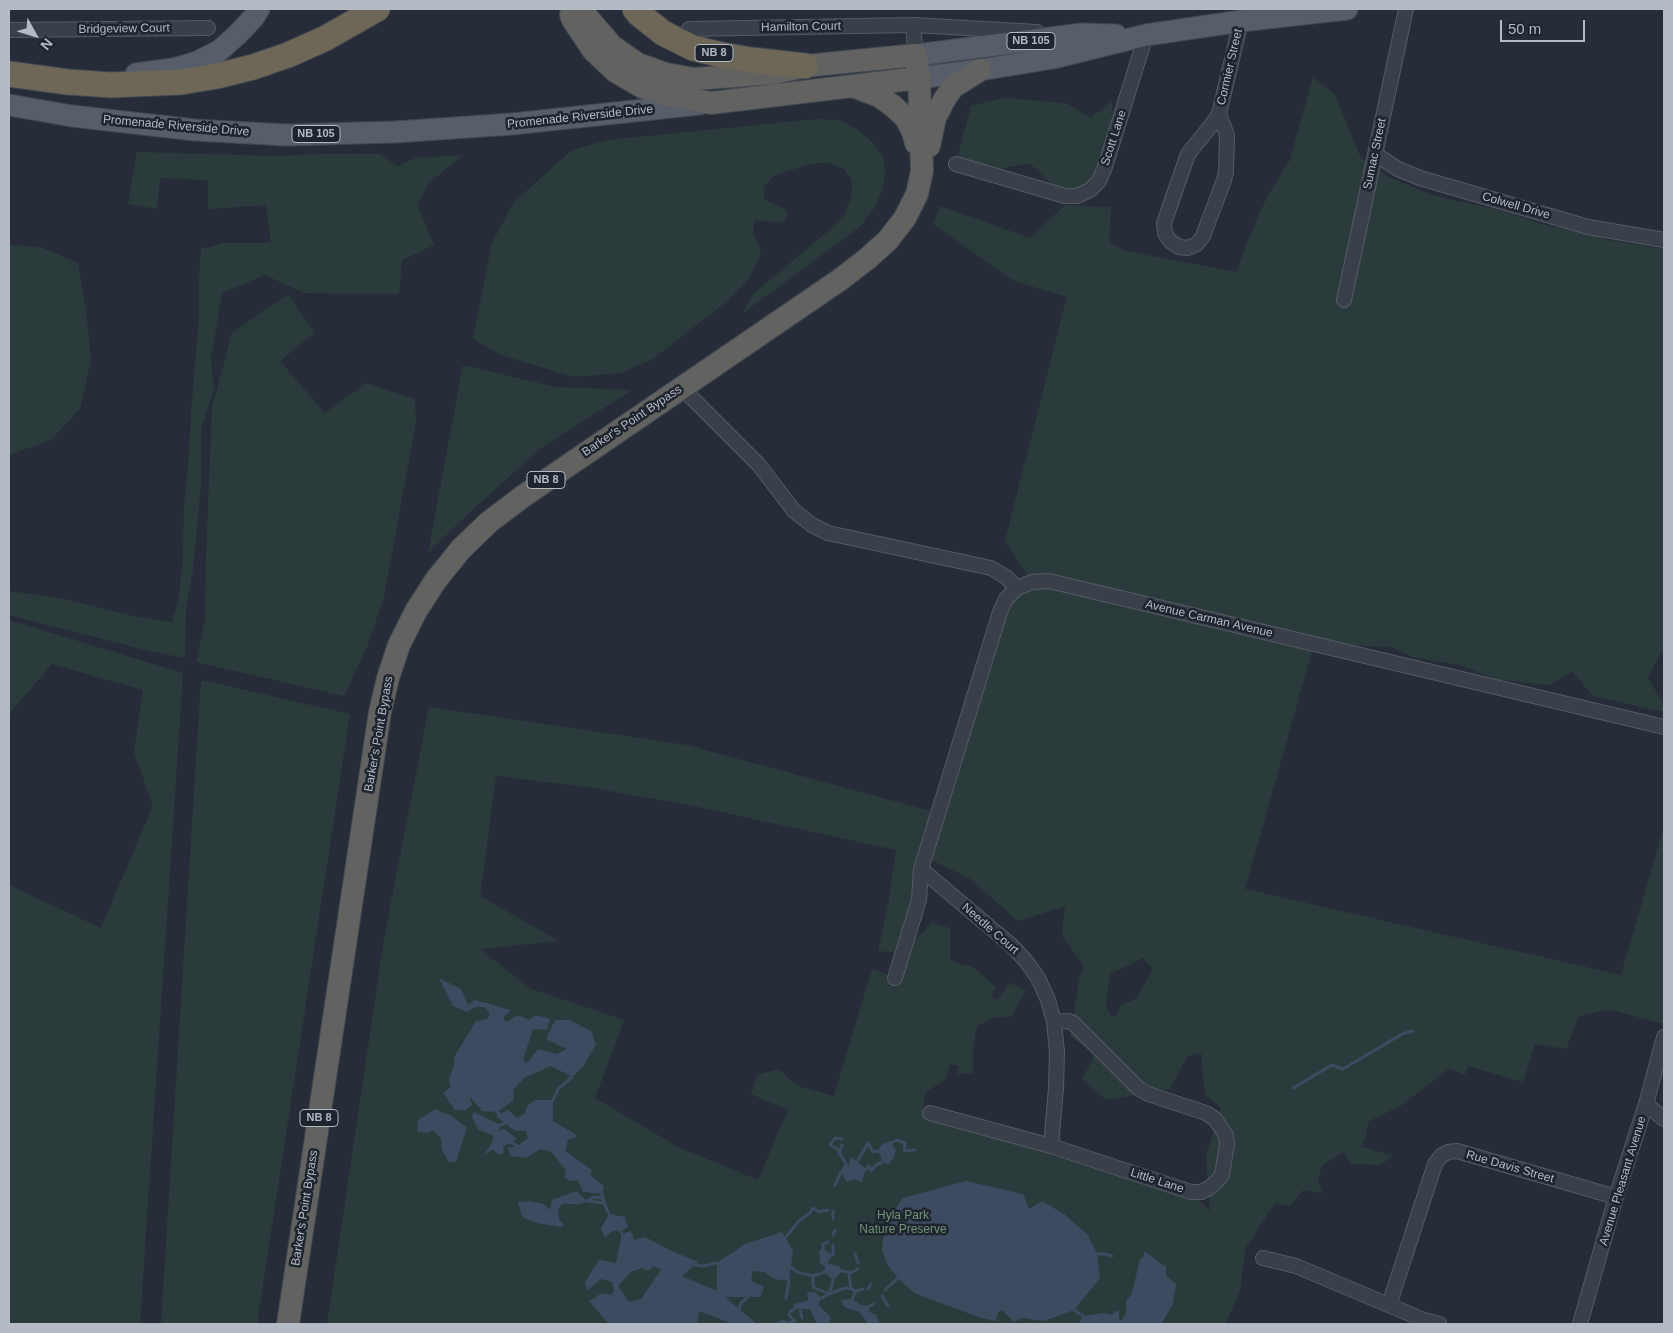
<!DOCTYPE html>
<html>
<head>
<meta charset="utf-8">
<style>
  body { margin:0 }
  #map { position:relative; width:1673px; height:1333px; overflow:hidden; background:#262d39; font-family:Helvetica,sans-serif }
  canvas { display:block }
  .frame { position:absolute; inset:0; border:10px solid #b5bbc5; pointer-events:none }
  .north { position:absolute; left:10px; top:10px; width:50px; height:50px; -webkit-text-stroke:4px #1e252e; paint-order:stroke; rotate:129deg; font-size:14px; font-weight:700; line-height:20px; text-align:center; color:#b5bbc5 }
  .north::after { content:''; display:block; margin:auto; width:18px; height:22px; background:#b5bbc5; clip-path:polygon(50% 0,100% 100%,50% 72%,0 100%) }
  .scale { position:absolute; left:1500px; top:20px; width:85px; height:22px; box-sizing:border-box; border:2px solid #b5bbc5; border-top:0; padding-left:6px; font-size:15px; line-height:18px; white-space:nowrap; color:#b5bbc5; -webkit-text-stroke:4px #1e252e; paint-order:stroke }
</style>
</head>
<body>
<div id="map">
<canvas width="1673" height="1333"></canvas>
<div class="frame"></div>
<div class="north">N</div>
<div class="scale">50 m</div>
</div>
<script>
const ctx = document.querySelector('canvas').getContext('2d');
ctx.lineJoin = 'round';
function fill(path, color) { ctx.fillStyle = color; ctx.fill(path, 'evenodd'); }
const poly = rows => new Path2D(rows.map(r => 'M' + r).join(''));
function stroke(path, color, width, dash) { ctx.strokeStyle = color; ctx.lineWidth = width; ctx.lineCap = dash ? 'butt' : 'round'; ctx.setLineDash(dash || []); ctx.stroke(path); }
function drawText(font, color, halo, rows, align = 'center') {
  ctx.font = font + ' Helvetica,sans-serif'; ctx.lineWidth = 5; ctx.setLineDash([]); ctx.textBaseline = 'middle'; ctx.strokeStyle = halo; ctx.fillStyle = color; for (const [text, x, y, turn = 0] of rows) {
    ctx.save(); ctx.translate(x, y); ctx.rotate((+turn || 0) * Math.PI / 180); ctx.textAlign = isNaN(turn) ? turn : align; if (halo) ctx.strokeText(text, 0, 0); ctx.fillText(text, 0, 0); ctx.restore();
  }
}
fill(poly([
  [1313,77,1335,95,1360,156,1389,177,1434,196,1495,209,1542,224,1614,241,1664,249,1664,652,1661,652,1648,678,1664,705,1664,712,1593,696,1572,672,1550,685,1499,680,1460,665,1412,657,1391,647,1314,644,1245,889,1621,975,1664,826,1664,1024,1608,1009,1579,1016,1566,1049,1535,1044,1523,1082,1468,1066,1465,1075,1450,1068,1402,1105,1368,1122,1367,1131,1362,1147,1393,1156,1380,1165,1352,1164,1343,1152,1322,1166,1318,1180,1322,1193,1303,1190,1290,1206,1275,1203,1245,1249,1240,1291,1225,1324,327,1324,384,939,429,707,687,745,938,813,1000,612,1032,582,1005,541,1067,297,1014,281,933,224,940,206,1030,238,1065,205,1111,207,1109,242,1125,251,1237,272,1246,245,1267,197,1290,160],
  [496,776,593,788,694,806,896,850,889,900,878,951,889,952,904,951,895,978,872,969,834,1096,798,1086,778,1069,757,1075,751,1094,788,1110,758,1180,680,1148,595,1098,624,1020,531,989,480,949,559,941,480,896],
  [925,857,969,878,1018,921,1065,906,1062,936,1084,966,1080,976,1070,1036,1095,1054,1082,1080,1107,1100,1169,1089,1188,1056,1201,1053,1205,1094,1221,1108,1206,1156,1210,1211,1191,1192,930,1113,922,1112,925,1093,946,1079,950,1064,959,1066,957,1074,973,1073,973,1048,977,1026,992,1018,1011,1017,1026,990,1010,983,997,1000,991,996,996,988,978,971,972,967,957,963,950,959,950,928,932,923,905,950],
  [1143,958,1153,969,1136,999,1123,1004,1113,1018,1106,1007,1110,974],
  [1003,98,1066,103,1091,118,1112,101,1114,140,1099,181,1065,196,1029,163,985,172,956,164,971,106],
  [817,119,839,120,857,129,873,143,883,156,885,172,883,188,875,207,861,226,743,313,753,294,827,232,844,215,852,195,852,180,844,169,828,163,813,163,775,175,764,187,764,199,781,207,787,211,787,219,780,223,755,220,753,233,761,252,749,279,725,303,653,359,621,373,574,377,501,355,473,339,492,243,514,202,572,150,608,140],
  [137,152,274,156,325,154,380,154,397,166,416,158,463,155,429,183,417,204,434,245,402,260,399,294,304,293,265,275,222,293,211,358,214,388,201,429,201,485,193,570,186,608,185,658,153,652,9,615,9,591,59,598,133,616,172,622,178,601,183,559,184,506,188,469,191,414,199,317,199,283,201,249,224,243,271,243,266,205,208,209,208,180,160,178,157,209,128,204],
  [9,245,40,247,78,263,86,311,91,360,80,409,51,440,9,455],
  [288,294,314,333,280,361,325,413,366,383,415,399,416,422,384,597,367,647,344,696,196,662,205,621,206,556,212,408,232,333],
  [463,365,555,387,632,390,541,448,468,514,428,553],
  [9,620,183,673,140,1324,9,1324,9,885,101,928,153,806,134,752,143,690,52,664,9,714],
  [201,680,350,714,257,1324,161,1324]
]), '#2b3b3c');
fill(poly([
  [439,978,461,989,468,1005,475,1000,511,1010,503,1018,506,1022,518,1015,529,1020,535,1015,550,1019,547,1030,533,1029,523,1060,527,1063,538,1049,557,1054,567,1049,546,1039,555,1020,569,1020,591,1031,596,1044,583,1067,572,1077,551,1066,524,1078,513,1090,514,1100,497,1112,482,1111,470,1097,472,1105,466,1110,455,1110,443,1093,451,1087,449,1079,454,1065,454,1057,476,1021,487,1019,490,1015,485,1007,476,1007,467,1012,453,1006],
  [536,1100,553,1100,553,1121,578,1136,568,1140,565,1151,592,1170,590,1175,604,1186,602,1194,583,1192,578,1180,570,1181,564,1177,566,1170,551,1152,540,1149,526,1158,511,1156,507,1148,517,1146,528,1138,526,1131,515,1131,496,1116,508,1110,517,1118,524,1114,528,1105],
  [435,1109,452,1116,467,1128,456,1162,449,1162,442,1150,441,1138,432,1130,427,1133,417,1131,418,1120],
  [474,1112,501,1125,498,1131,505,1129,517,1139,503,1147,504,1153,499,1155,492,1149,489,1152,485,1154,492,1142,494,1136,478,1129,472,1117],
  [890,1141,896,1150,894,1157,888,1165,883,1162,878,1151,881,1145],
  [851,1157,866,1169,862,1182,854,1179,847,1182,841,1172,845,1162,849,1165],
  [966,1181,1023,1194,1029,1209,1042,1201,1064,1214,1088,1235,1097,1254,1100,1278,1074,1310,1044,1321,1023,1318,1014,1322,1002,1310,998,1312,996,1321,981,1318,914,1293,898,1278,887,1264,882,1249,884,1230,893,1212,903,1198],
  [576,1191,587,1201,581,1204,562,1204,558,1210,559,1219,564,1225,560,1227,537,1223,522,1217,518,1202,530,1201,544,1204,550,1210,552,1200],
  [609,1214,625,1217,628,1227,621,1231,613,1231,605,1237,601,1229],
  [631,1231,634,1240,645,1237,672,1251,698,1262,682,1276,717,1291,717,1263,745,1244,782,1232,793,1251,789,1281,774,1279,764,1272,753,1271,751,1281,764,1287,760,1297,725,1297,757,1324,733,1324,699,1311,697,1324,609,1324,589,1301,602,1293,611,1295,614,1290,612,1282,601,1279,587,1291,585,1282,599,1260,616,1263,622,1234],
  [654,1266,661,1270,641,1299,629,1302,618,1286,631,1272,642,1268,648,1271],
  [823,1249,833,1255,827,1263,839,1266,842,1271,833,1281,825,1272,825,1267,820,1263,819,1251],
  [1144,1251,1166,1267,1166,1276,1176,1284,1173,1304,1161,1324,1078,1324,1083,1316,1103,1313,1111,1315,1116,1311,1119,1311,1119,1320,1122,1320,1126,1313,1126,1302,1132,1293,1140,1259,1144,1256],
  [808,1292,815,1292,822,1298,819,1301,819,1305,831,1318,829,1324,817,1324,810,1309,794,1309,794,1304,809,1300,807,1294],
  [852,1299,861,1305,869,1306,869,1312,875,1314,880,1323,883,1324,868,1324,859,1312,844,1307,841,1300]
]), '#3d4b60');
stroke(poly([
  [1293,1088,1332,1065,1343,1069,1402,1034,1413,1031],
  [553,1100,558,1089,572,1077],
  [497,1112,499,1114],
  [501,1125,505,1123],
  [842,1139,835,1138,830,1145,837,1149,845,1162],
  [511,1142,517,1146],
  [891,1143,897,1140,905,1143,904,1151,915,1150],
  [839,1153,842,1145],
  [857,1162,868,1143,873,1152,878,1151],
  [866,1169,869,1166,871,1171,876,1165,883,1162],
  [835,1185,841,1172],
  [602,1194,604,1203,609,1214],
  [587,1201,604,1203],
  [587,1201,594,1197,603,1198],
  [833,1219,833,1211],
  [621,1231,622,1234],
  [833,1235,835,1230],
  [785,1238,799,1221,810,1213,813,1208,819,1212,828,1210],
  [823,1249,823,1244,828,1242],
  [855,1254,858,1263],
  [1097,1254,1105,1254,1112,1256],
  [833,1255,833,1245],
  [695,1265,703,1266,717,1263],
  [791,1267,797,1272,813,1276,825,1272],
  [842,1271,851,1273,858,1269],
  [849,1273,851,1289,856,1291],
  [813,1276,813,1287,829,1294,845,1288,851,1289],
  [868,1289,871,1284],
  [885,1290,898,1278],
  [882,1296,888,1306],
  [786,1298,789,1281],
  [822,1298,829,1294,833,1281],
  [852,1299,856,1291,863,1289],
  [869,1306,873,1304],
  [739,1309,741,1303,748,1297],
  [800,1309,802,1318],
  [1074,1310,1083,1316],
  [790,1312,794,1309],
  [789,1315,795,1321],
  [777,1324,783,1321,787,1323,795,1321]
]), '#3d4b60', 3);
const minor = poly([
  [913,25,916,55],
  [689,29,913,25,1037,32],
  [9,30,208,28],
  [1219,114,1227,135,1226,172,1224,180,1203,236,1197,244,1188,248,1179,247,1170,241,1165,233,1164,223,1188,154,1213,123,1219,114,1241,21],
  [1375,154,1398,169,1420,178,1588,227,1664,240],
  [956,164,1065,196,1077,196,1090,190,1099,181,1105,167,1146,35],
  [1344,300,1406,9],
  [682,388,759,465,794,511,812,525,828,533,991,568,1006,577,1017,588],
  [921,869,1011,945,1026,961,1038,978,1048,1000,1054,1022,1057,1052,1056,1088,1051,1146],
  [895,978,919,900,921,869,1000,612,1006,599,1017,588,1032,582,1049,581,1664,727],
  [1646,1104,1664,1119],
  [930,1113,1051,1146,1191,1192,1201,1192,1209,1188,1216,1182,1222,1175,1227,1144,1226,1135,1215,1119,1206,1113,1148,1094,1138,1088,1073,1023,1068,1021,1054,1022],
  [1263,1258,1296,1266,1424,1320,1439,1324],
  [1389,1305,1435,1164,1441,1156,1448,1152,1457,1151,1616,1197],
  [1580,1324,1616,1197,1646,1104,1664,1037]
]);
const primary = poly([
  [916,55,1082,34,1116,35],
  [136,74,173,69,197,62,219,51,237,35,254,17,259,9],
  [919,78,980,70,1053,58,1146,35,1241,21,1347,9],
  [9,105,72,116,195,130,286,135,395,132,512,124,700,104]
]);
const trunk = poly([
  [571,15,573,20,593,50,615,71,642,87,669,95,711,103,919,78],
  [855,87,879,96,893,106,906,118,913,132,916,143],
  [929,146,935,118,944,100,953,87,980,70],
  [288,1324,380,712,388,678,399,645,416,611,436,580,461,549,489,522,522,497,841,279,867,259,888,240,905,218,917,194,922,171,919,78,916,55,805,66,774,73,694,79,666,74,638,64,612,46,587,17,583,9]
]);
const motorway = poly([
  [635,9,639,14,663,33,693,48,722,55,751,60,805,66],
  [9,74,68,82,111,85,181,82,217,76,253,67,288,55,326,38,377,9]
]);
stroke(minor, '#545b64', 16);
stroke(primary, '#424952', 23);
stroke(trunk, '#414851', 24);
stroke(motorway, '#414851', 27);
stroke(minor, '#39404a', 14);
stroke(primary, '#575e69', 21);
stroke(trunk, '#626260', 22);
stroke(motorway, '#6e6657', 25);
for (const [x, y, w] of [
  [1031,41,48],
  [714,53,38],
  [316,134,48],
  [546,480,38],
  [319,1118,38]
]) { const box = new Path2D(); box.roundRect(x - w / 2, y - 8.5, w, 17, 4); ctx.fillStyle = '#1e252e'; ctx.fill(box); stroke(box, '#b5bbc5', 1); }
drawText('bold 11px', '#b5bbc5', null, [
  ["NB 105",1031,41],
  ["NB 8",714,53],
  ["NB 105",316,134],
  ["NB 8",546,480],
  ["NB 8",319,1118]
]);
drawText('12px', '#b5bbc5', '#1e252e', [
  ["Hamilton Court",801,27,-1],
  ["Bridgeview Court",124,29,-1],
  ["Cormier Street",1230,67,-77],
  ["Promenade Riverside Drive",580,117,-6],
  ["Promenade Riverside Drive",176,126,5],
  ["Scott Lane",1114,138,-72],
  ["Sumac Street",1375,154,-78],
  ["Colwell Drive",1516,206,16],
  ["Barker's Point Bypass",632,421,-34],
  ["Avenue Carman Avenue",1209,619,13],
  ["Barker's Point Bypass",379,734,-80],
  ["Needle Court",990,929,41],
  ["Rue Davis Street",1510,1167,16],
  ["Little Lane",1157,1181,18],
  ["Avenue Pleasant Avenue",1623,1181,-73],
  ["Barker's Point Bypass",305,1208,-81]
]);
drawText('12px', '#6f9378', '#1e252e', [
  ["Hyla Park",903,1216],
  ["Nature Preserve",903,1230]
]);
</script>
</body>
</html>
